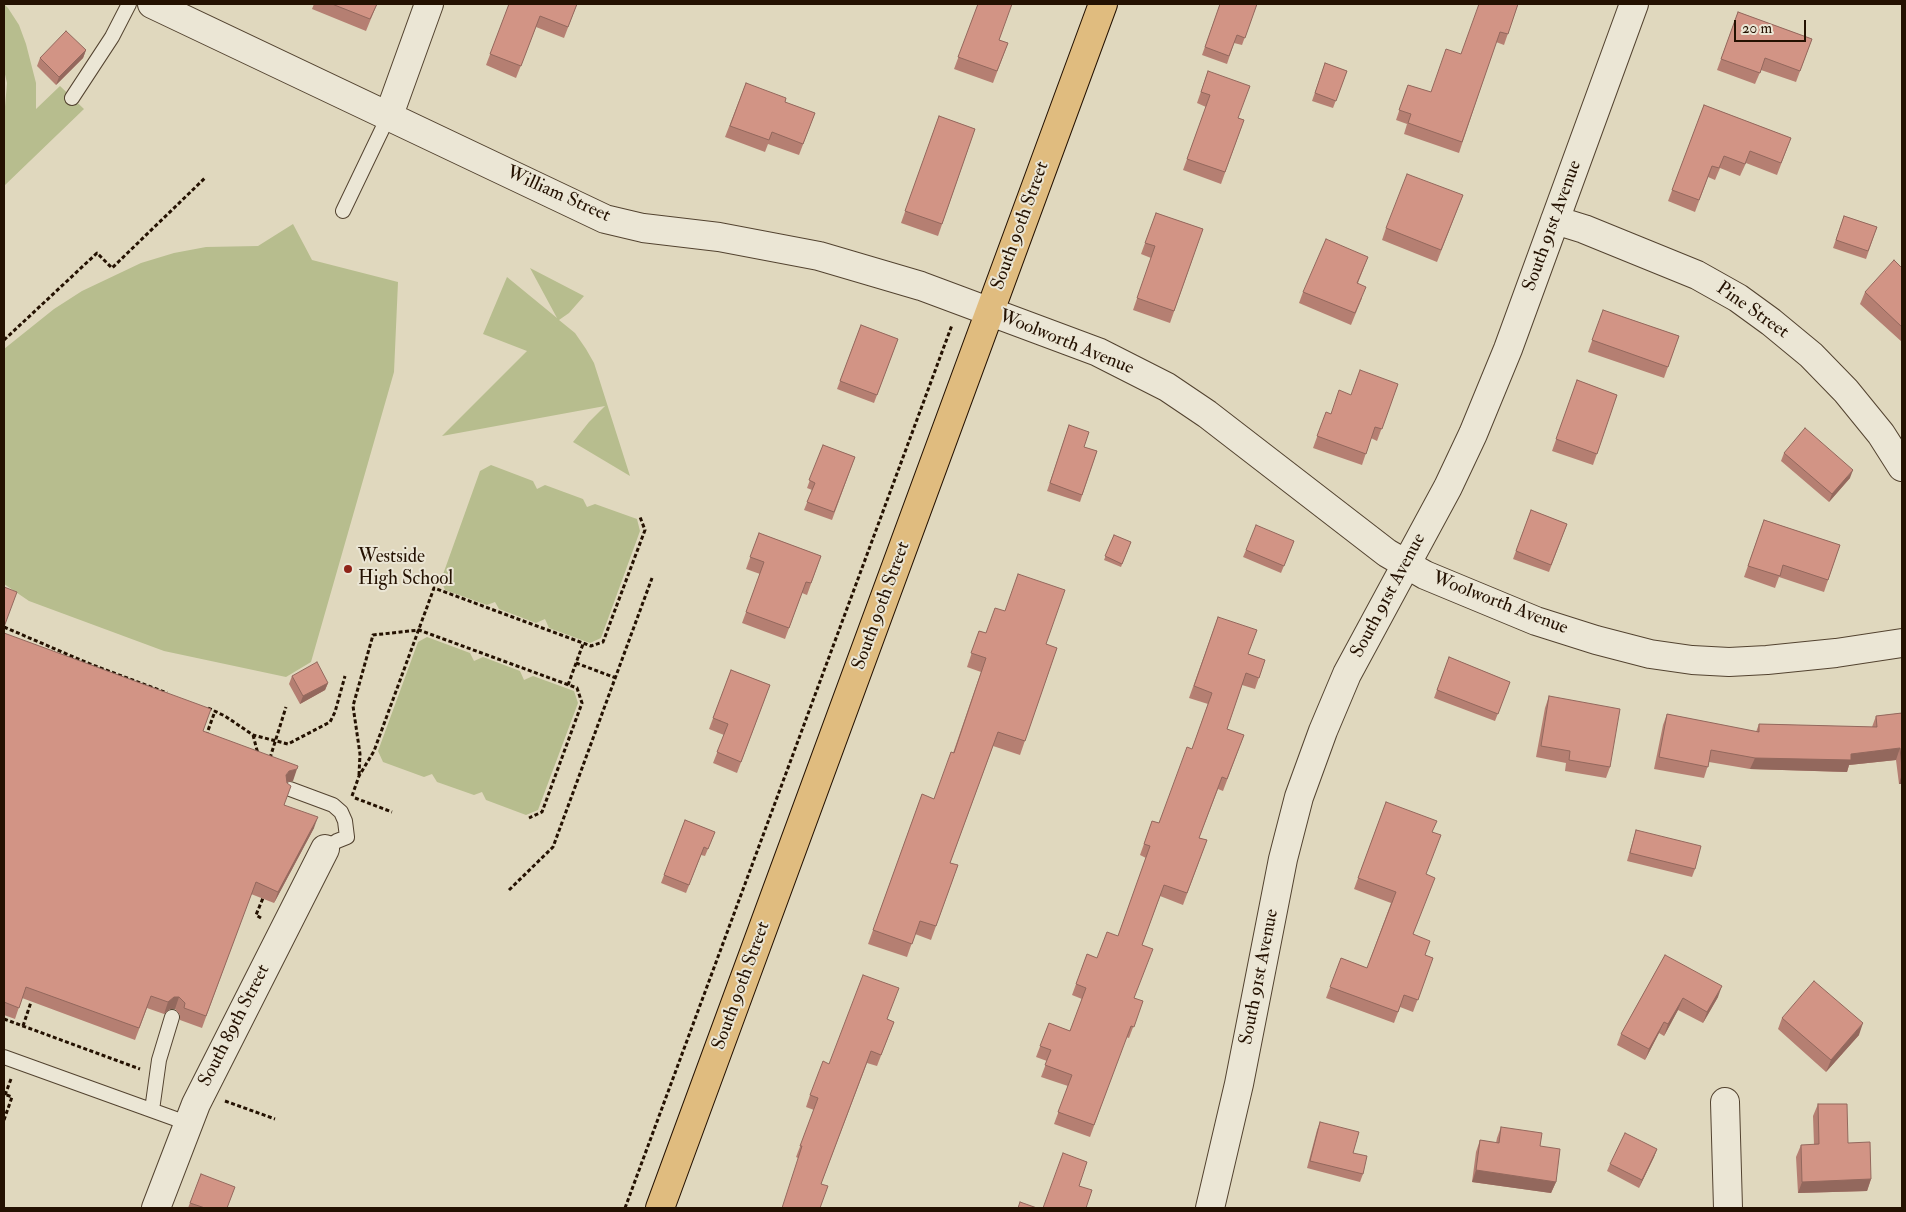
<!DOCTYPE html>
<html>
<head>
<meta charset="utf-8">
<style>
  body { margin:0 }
  #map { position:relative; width:1906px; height:1212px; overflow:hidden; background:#e0d8be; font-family:"IM FELL Double Pica",serif }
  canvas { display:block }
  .frame { position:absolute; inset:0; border:5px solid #241101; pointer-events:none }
  .scale { position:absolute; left:1734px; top:20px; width:72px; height:22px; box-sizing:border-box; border:2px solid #241101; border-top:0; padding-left:6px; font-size:15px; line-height:18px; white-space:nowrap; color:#241101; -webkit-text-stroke:4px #ebe6d5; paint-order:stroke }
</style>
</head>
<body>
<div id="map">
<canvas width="1906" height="1212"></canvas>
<div class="frame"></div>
<div class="scale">20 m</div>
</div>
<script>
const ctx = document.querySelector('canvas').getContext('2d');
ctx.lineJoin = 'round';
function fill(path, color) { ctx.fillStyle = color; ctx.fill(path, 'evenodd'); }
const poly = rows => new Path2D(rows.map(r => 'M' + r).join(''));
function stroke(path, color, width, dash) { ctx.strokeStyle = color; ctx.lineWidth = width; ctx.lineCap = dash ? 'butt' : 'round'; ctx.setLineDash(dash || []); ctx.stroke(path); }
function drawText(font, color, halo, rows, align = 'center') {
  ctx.font = font + ' "IM FELL Double Pica",serif'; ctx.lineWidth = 4; ctx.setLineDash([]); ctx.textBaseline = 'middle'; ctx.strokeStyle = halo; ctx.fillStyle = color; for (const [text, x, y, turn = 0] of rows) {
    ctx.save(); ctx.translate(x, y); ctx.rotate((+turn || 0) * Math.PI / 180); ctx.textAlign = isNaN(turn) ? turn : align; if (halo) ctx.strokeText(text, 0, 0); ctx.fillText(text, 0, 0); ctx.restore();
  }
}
fill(poly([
  [4,4,8,8,19,25,26,44,36,83,36,109,60,86,84,109,4,186,4,118,7,83,4,70],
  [293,224,312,260,398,282,394,372,311,662,286,677,164,651,29,601,4,584,4,349,54,309,82,291,141,263,174,253,206,247,258,246],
  [530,268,584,296,569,313,559,320,575,333,586,349,594,363,630,476,573,442,589,422,605,406,442,436,527,351,483,334,507,277,557,318],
  [491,465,533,481,537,489,545,485,583,499,587,507,595,504,637,519,640,531,601,638,590,643,549,628,545,619,536,623,499,609,495,602,487,605,445,590,441,580,480,471],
  [427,637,470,653,474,661,483,657,520,671,524,680,533,676,574,691,578,703,538,810,526,815,486,800,482,792,474,795,437,782,432,774,424,777,383,762,378,751,418,642]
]), '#b7bd8e');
const lane = poly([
  [72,98,112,37,129,4],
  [343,211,389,115],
  [290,789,333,805,341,812,345,821,347,837,337,841,325,849],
  [4,1057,187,1123],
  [152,1110,159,1060,172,1017]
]);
const street = poly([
  [152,4,605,219,643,228,719,237,819,256,921,286,1098,352,1167,387,1207,414,1387,553,1425,575,1536,621,1596,640,1650,654,1692,660,1729,662,1767,660,1836,653,1902,643],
  [389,115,429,4],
  [1555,220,1584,229,1697,275,1738,298,1771,322,1811,355,1846,391,1881,434,1902,467],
  [1725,1102,1728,1208],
  [156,1208,196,1104,325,849],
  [1210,1208,1239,1084,1283,859,1299,797,1323,731,1347,674,1448,487,1473,434,1508,349,1634,4]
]);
const primary = poly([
  [660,1208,1103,4]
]);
stroke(lane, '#534330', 16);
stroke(street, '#534330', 30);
stroke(primary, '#241101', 30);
stroke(poly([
  [4,340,97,253,112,268,206,177],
  [4,627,90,664,167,693],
  [576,663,616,678],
  [568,685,583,644],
  [208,708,225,716,253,735,288,744,330,722,335,712,345,676],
  [253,735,258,754],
  [206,736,215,711],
  [270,758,286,707],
  [359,775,360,754,353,706,373,635,419,630,577,688,582,703,542,812,529,818],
  [352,796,359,776,374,751,434,588,591,646,603,642,645,530,640,517],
  [355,798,392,812],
  [509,890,553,847,652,578],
  [261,918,256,915,263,898],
  [4,1019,140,1069],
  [23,1026,31,1002],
  [5,1095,11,1079],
  [225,1101,275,1119],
  [4,1120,12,1097,4,1094],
  [625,1208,952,325]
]), '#241101', 3, [4, 2.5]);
stroke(lane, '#ebe6d5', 14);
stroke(street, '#ebe6d5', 28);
stroke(primary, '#e0bc7f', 28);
fill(poly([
  [314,4,377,4,366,31,312,9],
  [509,4,577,4,564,38,536,27,516,78,486,65],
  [978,4,999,40,1008,43,993,83,954,69],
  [1220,4,1257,4,1242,45,1234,43,1227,64,1202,55],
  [1518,4,1504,45,1496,42,1459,153,1404,134,1407,124,1396,120,1408,85,1431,92,1461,54],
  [1738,12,1812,39,1796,82,1761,70,1755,84,1717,70],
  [86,50,83,58,56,85,37,66,40,58],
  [1325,63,1347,71,1333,108,1312,101],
  [1208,71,1238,118,1244,120,1221,184,1183,170,1206,107,1197,103],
  [746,83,785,102,815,113,799,155,768,144,765,152,725,137],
  [1704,105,1791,138,1777,175,1746,163,1740,176,1720,168,1715,180,1708,177,1695,212,1668,201],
  [939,116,975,129,938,236,901,223],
  [1463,195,1437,262,1382,240,1386,228],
  [1156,213,1203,229,1170,323,1133,310,1151,258,1141,254],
  [1844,216,1877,227,1866,259,1833,248],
  [1368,257,1358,283,1362,298,1351,325,1299,303,1303,292],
  [1902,268,1902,342,1860,304,1865,292],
  [1603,310,1679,336,1664,378,1588,352],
  [861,325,898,339,874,403,837,389],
  [1577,380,1617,395,1593,465,1552,451],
  [1398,384,1377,441,1371,438,1362,465,1313,448,1326,412,1331,414,1351,395],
  [1069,425,1084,447,1097,451,1080,502,1047,491],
  [823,445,855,457,832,520,804,510,812,490,807,488],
  [1784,453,1850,478,1829,502,1781,461],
  [1531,510,1567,524,1549,572,1513,559],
  [1764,520,1840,545,1824,592,1779,577,1775,588,1744,577],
  [759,533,821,556,807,595,802,593,785,639,742,623,760,574,746,569],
  [1114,535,1131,542,1121,567,1104,560],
  [1294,541,1281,573,1243,557,1246,550],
  [1218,617,1248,654,1265,660,1255,689,1242,685,1227,729,1244,735,1223,791,1218,789,1199,838,1207,840,1183,905,1160,896,1142,945,1134,998,1143,1001,1129,1038,1126,1037,1090,1137,1054,1124,1068,1086,1041,1077,1047,1061,1036,1057,1049,1023,1070,1031,1082,999,1072,995,1087,954,1097,958,1118,936,1146,858,1140,855,1152,821,1159,823,1192,749,1208,704,1189,698],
  [979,631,986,633,1046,644,1057,648,1020,755,993,746,950,863,958,865,931,940,915,934,907,957,868,944,922,794,934,799,953,753,981,672,967,667],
  [4,633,203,731,293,781,287,782,284,805,314,828,274,903,251,894,202,1028,180,1020,180,1015,175,1009,170,1009,164,1014,147,1008,135,1040,22,998,15,1019,4,1015],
  [1449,657,1510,682,1495,721,1434,698],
  [731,670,770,685,737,773,713,763,724,735,709,729],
  [292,676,328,683,325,690,300,704,289,684],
  [1549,696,1610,767,1606,778,1565,771,1566,763,1536,757,1545,708],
  [1902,713,1902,784,1899,784,1896,760,1849,765,1847,772,1750,769,1709,762,1704,778,1654,769,1663,725,1667,714,1756,732,1759,724,1872,727,1876,716],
  [1386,802,1433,833,1426,874,1413,934,1425,955,1433,958,1413,1012,1400,1007,1394,1023,1326,998,1341,958,1367,968,1391,903,1354,889],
  [685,820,715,832,705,856,701,855,686,893,661,883],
  [1636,830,1695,869,1692,877,1627,861],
  [1665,955,1718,997,1703,1023,1678,1010,1664,1036,1659,1033,1645,1060,1617,1045,1621,1034],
  [1782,1018,1859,1035,1826,1072,1778,1029],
  [887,1019,894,1022,877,1066,867,1063,821,1184,798,1158,796,1157,814,1110,806,1107,810,1095,829,1064],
  [1818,1104,1848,1143,1871,1179,1867,1191,1798,1193,1796,1157,1801,1145,1814,1145,1813,1116],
  [1320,1122,1353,1153,1363,1174,1360,1182,1307,1168,1317,1130],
  [1501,1127,1540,1146,1556,1182,1551,1193,1472,1182,1476,1152,1480,1140,1496,1143,1497,1138],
  [1657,1149,1654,1157,1639,1188,1607,1171,1610,1164],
  [201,1174,227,1208,188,1208]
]), '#b57f72');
fill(poly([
  [86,50,83,58,56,85,59,77],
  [1853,470,1850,478,1829,502,1832,494],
  [328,683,325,690,300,704,303,696],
  [1900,748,1896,760,1849,765,1847,772,1750,769,1755,758,1851,754],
  [297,769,293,781,285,782,286,775,289,771],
  [1902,774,1902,784,1899,784],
  [318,817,314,828,274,903,278,892],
  [1722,986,1718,997,1703,1023,1707,1012],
  [174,997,179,997,175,1009,170,1009,164,1014,168,1002],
  [1683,998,1678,1010,1664,1036,1668,1024],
  [1664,1022,1659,1033,1645,1060,1649,1049],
  [1863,1023,1859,1035,1826,1072,1831,1060],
  [1657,1149,1654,1157,1639,1188,1642,1180],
  [1476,1170,1556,1182,1551,1193,1472,1182],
  [1871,1179,1867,1191,1798,1193,1802,1182]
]), '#93685d');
const building = poly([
  [332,4,377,4,370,19,332,4],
  [509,4,577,4,568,27,540,16,521,66,490,54,509,4],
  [978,4,1012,4,999,40,1008,43,997,71,958,57,978,4],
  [1220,4,1257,4,1245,38,1237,35,1229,56,1205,47,1220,4],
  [1479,4,1518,4,1508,34,1500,32,1462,142,1408,123,1411,114,1399,110,1408,85,1431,92,1446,49,1461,54,1479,4],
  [1738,12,1812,39,1800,71,1765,58,1760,73,1721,59,1738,12],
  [66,31,86,50,59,77,40,58,66,31],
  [1325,63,1347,71,1336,101,1315,93,1325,63],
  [1208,71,1250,86,1238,118,1244,120,1225,172,1187,159,1210,95,1201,92,1208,71],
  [746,83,786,98,785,102,815,113,803,144,772,132,769,140,730,126,746,83],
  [1704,105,1791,138,1781,163,1750,151,1745,164,1724,156,1719,168,1712,166,1699,200,1672,190,1704,105],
  [939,116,975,129,942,224,905,211,939,116],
  [1407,174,1463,195,1441,250,1386,228,1407,174],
  [1156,213,1203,229,1174,311,1137,298,1155,246,1145,243,1156,213],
  [1844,216,1877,227,1868,251,1836,240,1844,216],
  [1326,239,1368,257,1357,283,1366,287,1355,313,1303,292,1326,239],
  [1894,260,1902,268,1902,327,1865,292,1894,260],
  [1603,310,1679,336,1668,367,1592,340,1603,310],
  [861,325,898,339,877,395,840,381,861,325],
  [1360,370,1398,384,1382,429,1375,427,1366,454,1317,436,1326,412,1331,414,1339,390,1351,395,1360,370],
  [1577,380,1617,395,1597,454,1556,439,1577,380],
  [1069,425,1089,432,1084,447,1097,451,1082,495,1050,483,1069,425],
  [1805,428,1853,470,1832,494,1784,453,1805,428],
  [823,445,855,457,834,512,807,502,815,483,809,480,823,445],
  [1531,510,1567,524,1551,565,1516,551,1531,510],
  [1764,520,1840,545,1828,580,1783,565,1780,576,1748,566,1764,520],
  [1256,525,1294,541,1284,566,1246,550,1256,525],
  [759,533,821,556,811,583,806,582,789,628,746,612,764,562,750,557,759,533],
  [1114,535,1131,542,1122,564,1105,556,1114,535],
  [1018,574,1065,590,1046,644,1057,648,1025,741,998,732,950,863,958,865,936,926,920,921,912,944,873,930,922,794,934,799,951,752,954,753,986,658,971,653,979,631,986,633,995,608,1005,611,1018,574],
  [4,587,17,592,4,627,4,587],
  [1218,617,1257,630,1248,654,1265,660,1259,678,1246,673,1227,729,1244,735,1227,779,1222,777,1199,838,1207,840,1187,893,1164,885,1142,945,1153,949,1134,998,1143,1001,1134,1027,1131,1026,1094,1125,1058,1112,1072,1075,1045,1065,1051,1050,1040,1046,1049,1023,1070,1031,1086,988,1076,984,1087,954,1097,958,1107,932,1118,936,1150,846,1144,844,1152,821,1159,823,1187,747,1192,749,1212,693,1194,686,1218,617],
  [4,633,211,709,203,731,298,766,297,769,289,771,286,775,287,783,291,786,284,805,318,817,278,892,256,882,206,1016,184,1008,185,1003,179,997,174,997,168,1002,151,996,139,1028,26,987,19,1008,4,1002,4,633],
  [1449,657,1510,682,1498,714,1437,690,1449,657],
  [317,662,328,683,303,696,292,676,317,662],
  [731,670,770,685,741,762,717,752,728,724,713,718,731,670],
  [1549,696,1620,709,1610,767,1569,760,1570,751,1541,746,1549,696],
  [1902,713,1902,768,1900,748,1851,754,1851,760,1755,758,1711,750,1708,767,1659,757,1667,714,1759,732,1759,724,1877,727,1876,716,1902,713],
  [1386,802,1437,821,1432,832,1441,835,1426,874,1435,878,1413,934,1430,941,1425,955,1433,958,1418,1000,1404,995,1398,1012,1330,987,1341,958,1367,968,1396,892,1358,878,1386,802],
  [685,820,715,832,708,849,704,847,689,885,664,875,685,820],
  [1636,830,1701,846,1695,869,1630,853,1636,830],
  [1665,955,1722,986,1707,1012,1683,998,1668,1024,1664,1022,1649,1049,1621,1034,1665,955],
  [863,975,899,988,887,1019,894,1022,881,1055,871,1051,821,1184,828,1186,820,1208,782,1208,802,1146,800,1146,818,1098,810,1095,823,1061,829,1064,863,975],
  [1814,981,1863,1023,1831,1060,1782,1018,1814,981],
  [1818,1104,1847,1104,1848,1143,1870,1142,1871,1179,1802,1182,1801,1145,1819,1144,1818,1104],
  [1320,1122,1359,1132,1353,1153,1367,1156,1363,1174,1310,1161,1320,1122],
  [1501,1127,1542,1133,1540,1146,1560,1149,1556,1182,1476,1170,1480,1140,1499,1143,1501,1127],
  [1625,1133,1657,1149,1642,1180,1610,1164,1625,1133],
  [1063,1153,1087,1162,1079,1186,1092,1190,1086,1208,1043,1208,1063,1153],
  [201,1174,235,1187,227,1208,205,1208,190,1203,201,1174],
  [1020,1202,1037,1208,1018,1208,1020,1202]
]);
fill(building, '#d29485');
stroke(building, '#93685d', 1);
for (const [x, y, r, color] of [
  [348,569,5,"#8f2418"]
]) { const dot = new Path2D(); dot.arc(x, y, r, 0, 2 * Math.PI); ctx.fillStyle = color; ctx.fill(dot); stroke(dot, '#ebe6d5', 2); }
drawText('19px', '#241101', '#ebe6d5', [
  ["William Street",558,195,24],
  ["South 90th Street",1021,226,-70],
  ["South 91st Avenue",1553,226,-70],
  ["Pine Street",1752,311,35],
  ["Woolworth Avenue",1066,343,22],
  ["South 91st Avenue",1389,596,-62],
  ["Woolworth Avenue",1500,604,21],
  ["South 90th Street",882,606,-70],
  ["South 91st Avenue",1260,977,-79],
  ["South 90th Street",742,986,-70],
  ["South 89th Street",235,1026,-63]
]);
drawText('19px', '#241101', '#ebe6d5', [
  ["Westside",358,558],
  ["High School",358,580]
], 'left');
</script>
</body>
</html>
